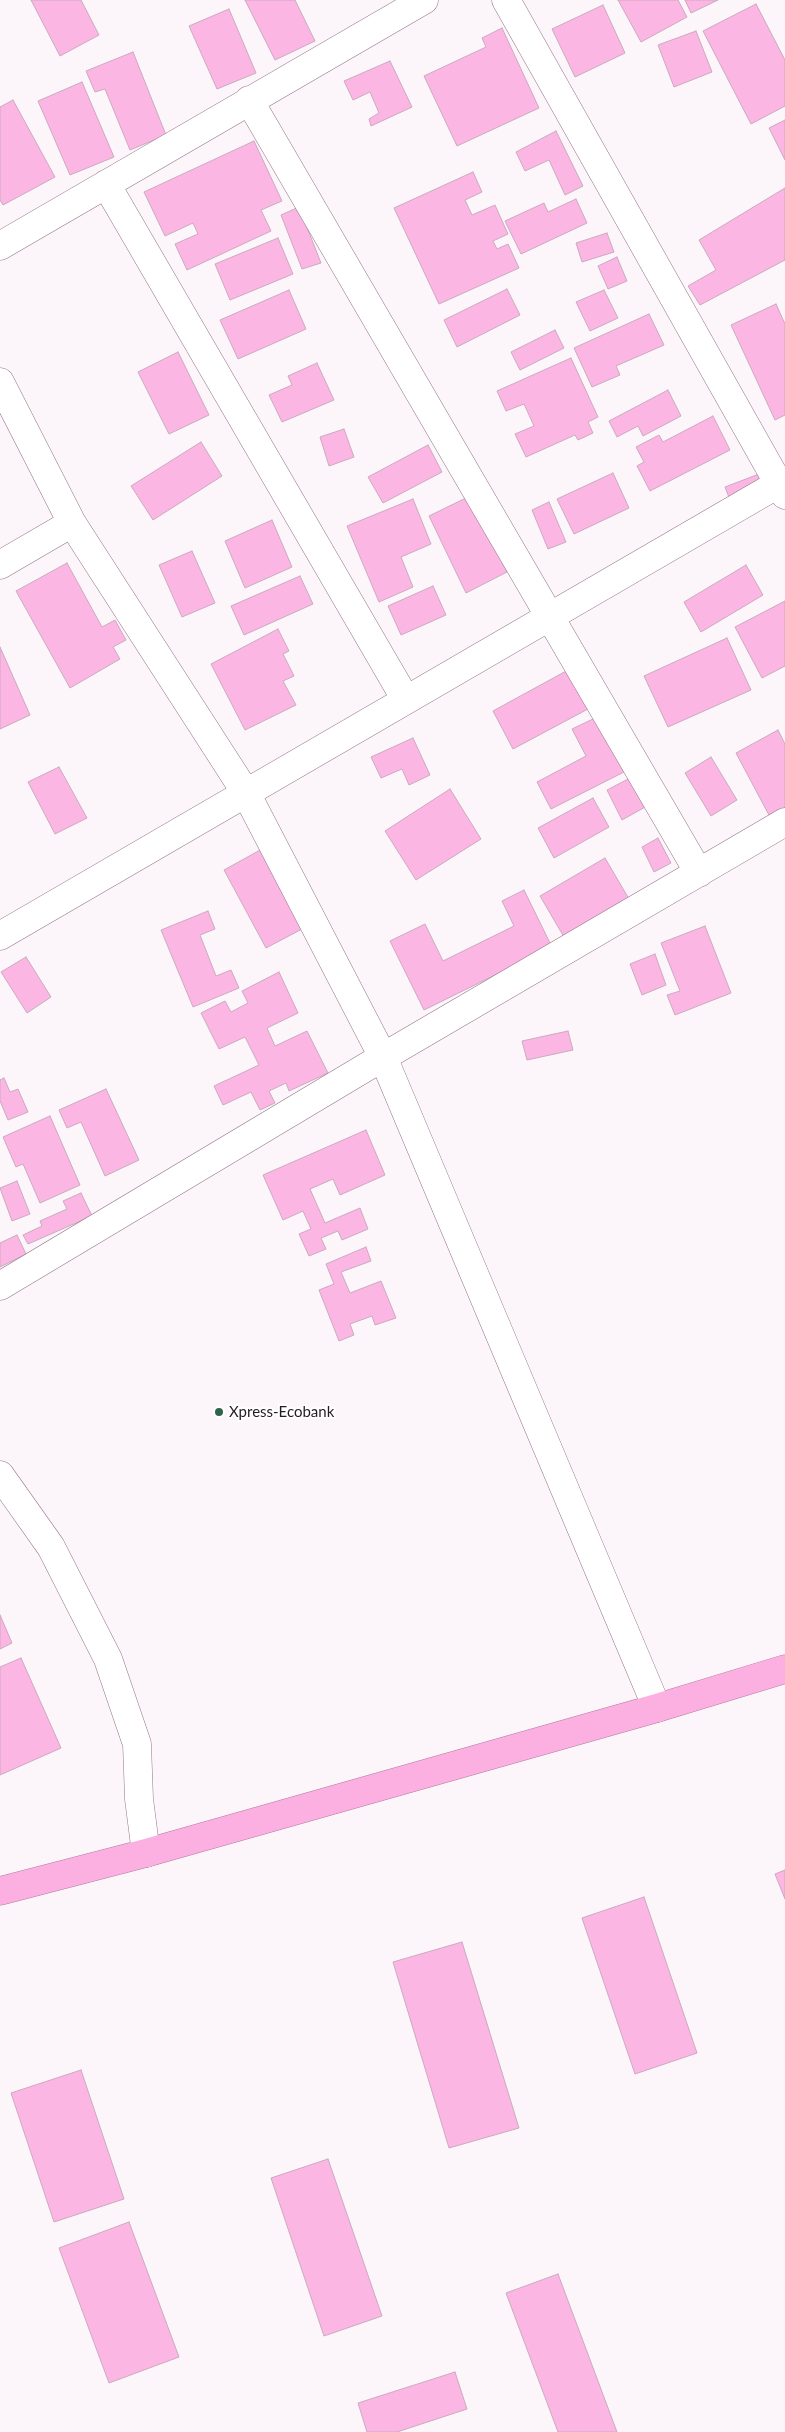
<!DOCTYPE html>
<html>
<head>
<meta charset="utf-8">
<style>
  body { margin:0 }
  canvas { display:block; background:#fcf5f9 }
</style>
</head>
<body>
<canvas width="785" height="2432"></canvas>
<script>
const ctx = document.querySelector('canvas').getContext('2d');
ctx.lineJoin = 'round';
function fill(path, color) { ctx.fillStyle = color; ctx.fill(path, 'evenodd'); }
const poly = rows => new Path2D(rows.map(r => 'M' + r).join(''));
function stroke(path, color, width, dash) { ctx.strokeStyle = color; ctx.lineWidth = width; ctx.lineCap = dash ? 'butt' : 'round'; ctx.setLineDash(dash || []); ctx.stroke(path); }
function drawText(font, color, halo, rows, align = 'center') {
  ctx.font = font + ' Lato,sans-serif'; ctx.lineWidth = 4; ctx.setLineDash([]); ctx.textBaseline = 'middle'; ctx.strokeStyle = halo; ctx.fillStyle = color; for (const [text, x, y, turn = 0] of rows) {
    ctx.save(); ctx.translate(x, y); ctx.rotate((+turn || 0) * Math.PI / 180); ctx.textAlign = isNaN(turn) ? turn : align; if (halo) ctx.strokeText(text, 0, 0); ctx.fillText(text, 0, 0); ctx.restore();
  }
}
const building = poly([
  [31,0,81,0,99,35,60,56,31,0],
  [245,0,295,0,315,41,275,60,245,0],
  [618,0,678,0,687,17,641,42,618,0],
  [685,0,718,0,691,13,685,0],
  [756,4,785,60,785,106,751,124,703,31,756,4],
  [603,5,625,53,575,77,552,29,603,5],
  [229,9,256,73,217,89,189,26,229,9],
  [502,28,539,108,457,146,424,76,486,47,482,38,502,28],
  [696,31,712,72,674,87,658,45,696,31],
  [133,52,166,135,130,150,105,89,95,92,86,71,133,52],
  [390,61,412,107,371,126,369,119,379,113,370,92,353,100,344,81,390,61],
  [82,82,114,157,70,175,38,101,82,82],
  [13,100,55,177,3,205,0,200,0,107,13,100],
  [785,120,785,160,769,128,785,120],
  [556,131,583,186,565,195,549,160,525,171,516,152,556,131],
  [254,141,282,201,261,210,271,231,187,270,175,244,198,234,193,223,165,236,144,192,254,141],
  [473,172,482,192,465,200,472,215,495,205,508,234,493,241,497,249,508,244,519,268,439,304,394,208,473,172],
  [785,188,785,260,700,305,688,286,716,270,699,240,785,188],
  [576,199,587,223,521,254,505,221,544,203,548,212,576,199],
  [299,207,321,263,302,269,281,215,299,207],
  [607,233,614,252,582,262,576,243,607,233],
  [278,238,293,274,230,300,215,264,278,238],
  [617,257,627,281,608,289,598,266,617,257],
  [507,289,520,315,457,347,444,320,507,289],
  [289,290,306,329,238,359,220,320,289,290],
  [604,290,618,318,590,331,576,302,604,290],
  [776,304,785,324,785,415,775,420,731,325,776,304],
  [649,314,664,345,616,366,620,375,592,387,574,348,649,314],
  [555,330,564,348,520,370,511,352,555,330],
  [178,352,209,415,169,434,138,372,178,352],
  [571,358,598,417,588,422,593,433,578,440,575,435,526,457,515,434,534,426,524,404,506,411,497,391,571,358],
  [317,363,334,400,282,422,269,395,292,385,288,376,317,363],
  [668,390,681,416,643,436,638,426,617,437,609,421,668,390],
  [713,416,730,450,650,491,637,466,644,462,636,447,659,435,663,442,713,416],
  [344,429,354,457,329,466,320,437,344,429],
  [201,442,222,476,153,520,131,486,201,442],
  [428,445,442,472,383,503,368,477,428,445],
  [613,473,629,508,574,534,557,499,613,473],
  [759,474,764,487,730,500,725,487,759,474],
  [470,496,507,572,466,593,429,516,470,496],
  [413,499,431,544,401,557,413,587,379,602,347,526,413,499],
  [549,502,566,542,548,549,532,510,549,502],
  [272,520,292,567,245,588,225,541,272,520],
  [192,551,215,603,182,617,159,565,192,551],
  [67,563,102,627,115,620,126,640,113,647,120,659,70,688,16,591,67,563],
  [746,565,763,595,701,632,684,602,746,565],
  [300,576,313,604,244,635,231,606,300,576],
  [433,586,446,615,401,635,388,606,433,586],
  [785,601,785,666,762,678,735,627,785,601],
  [278,629,289,651,283,654,294,676,283,681,296,705,245,730,211,664,278,629],
  [727,638,751,690,668,727,644,676,727,638],
  [0,647,30,715,0,729,0,647],
  [568,670,588,709,513,749,493,711,568,670],
  [595,718,624,772,551,809,537,782,586,756,572,729,595,718],
  [778,730,785,744,785,809,770,817,736,753,778,730],
  [413,738,430,775,409,785,402,769,381,778,371,757,413,738],
  [711,757,737,800,711,816,685,773,711,757],
  [59,767,87,818,55,834,28,782,59,767],
  [632,777,647,806,622,820,607,790,632,777],
  [450,789,481,839,416,880,385,831,450,789],
  [593,798,609,827,554,858,538,828,593,798],
  [658,838,671,863,654,872,642,847,658,838],
  [262,849,304,928,266,948,224,870,262,849],
  [605,858,629,899,564,937,540,896,605,858],
  [524,890,552,947,424,1010,390,941,425,924,443,961,514,926,502,901,524,890],
  [208,911,215,929,200,935,216,976,231,970,239,988,193,1007,161,930,208,911],
  [705,926,731,993,675,1015,667,995,680,991,661,943,705,926],
  [655,954,666,985,642,995,630,964,655,954],
  [26,957,51,997,27,1013,1,972,26,957],
  [279,972,298,1013,267,1028,275,1046,307,1031,328,1073,289,1091,286,1083,269,1091,275,1103,260,1110,251,1092,223,1105,214,1086,259,1065,245,1037,219,1049,201,1013,225,1001,231,1012,248,1003,242,991,279,972],
  [568,1031,573,1050,527,1060,522,1041,568,1031],
  [4,1078,10,1092,18,1089,28,1112,8,1120,0,1101,0,1080,4,1078],
  [106,1089,139,1160,105,1176,81,1122,67,1128,59,1110,106,1089],
  [50,1116,80,1185,40,1203,23,1164,16,1167,3,1137,50,1116],
  [366,1130,385,1175,340,1195,333,1179,310,1189,325,1223,360,1208,368,1229,342,1240,338,1231,321,1238,326,1249,309,1256,299,1234,311,1229,303,1211,283,1220,263,1175,366,1130],
  [17,1181,30,1214,12,1221,0,1188,17,1181],
  [81,1193,92,1216,28,1244,23,1235,42,1226,40,1221,67,1209,63,1201,81,1193],
  [17,1235,26,1254,0,1267,0,1243,17,1235],
  [366,1247,371,1261,341,1272,350,1293,381,1281,396,1318,375,1325,372,1316,350,1324,354,1335,339,1341,319,1290,334,1284,326,1264,366,1247],
  [0,1615,12,1643,0,1649,0,1615],
  [21,1658,61,1748,0,1775,0,1667,21,1658],
  [785,1870,785,1899,775,1874,785,1870],
  [644,1897,697,2053,635,2074,582,1918,644,1897],
  [462,1942,519,2128,449,2148,393,1962,462,1942],
  [81,2070,124,2199,54,2222,11,2093,81,2070],
  [328,2159,382,2316,324,2336,271,2178,328,2159],
  [129,2222,179,2357,109,2383,59,2248,129,2222],
  [558,2274,617,2432,558,2432,506,2293,558,2274],
  [455,2372,467,2409,397,2432,367,2432,358,2403,455,2372]
]);
fill(building, '#fcb6e3');
stroke(building, '#caaabe', 1);
const street = poly([
  [506,0,785,495],
  [249,100,699,873],
  [106,184,406,700],
  [0,246,424,0],
  [0,382,72,523,246,793,383,1057,657,1708],
  [0,565,72,523],
  [0,936,785,480],
  [0,1286,383,1057,785,822],
  [0,1475,51,1547,108,1659,137,1744,139,1799,146,1853]
]);
const highway = poly([
  [0,1891,146,1853,657,1708,785,1669]
]);
stroke(street, '#947689', 29);
stroke(highway, '#b07c9e', 29);
stroke(street, '#fff', 28);
stroke(highway, '#fbb0e1', 28);
for (const [x, y, r, color] of [
  [219,1412,5,"#2e644a"]
]) { const dot = new Path2D(); dot.arc(x, y, r, 0, 2 * Math.PI); ctx.fillStyle = color; ctx.fill(dot); stroke(dot, '#fff', 2); }
drawText('15px', '#261b22', '#fff', [
  ["Xpress-Ecobank",229,1412]
], 'left');
</script>
</body>
</html>
